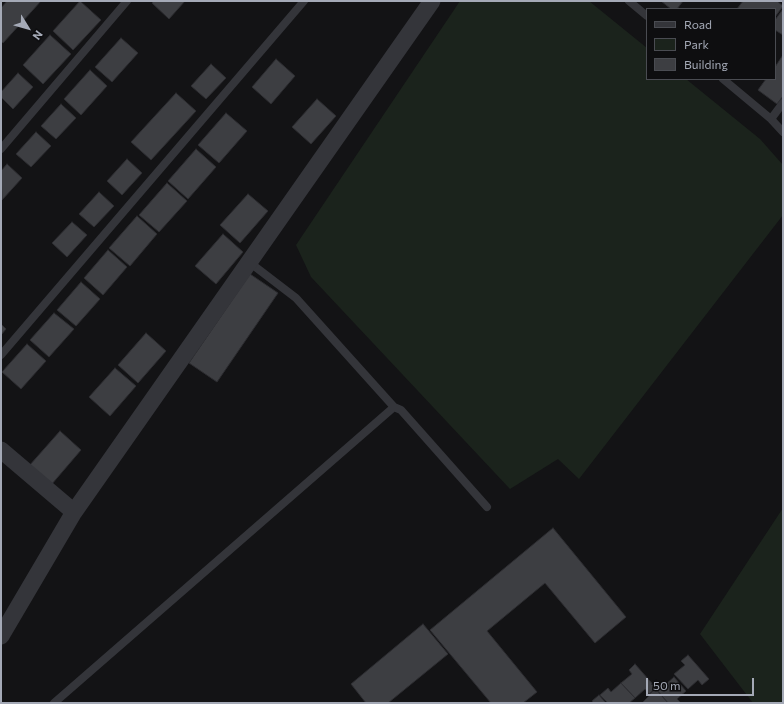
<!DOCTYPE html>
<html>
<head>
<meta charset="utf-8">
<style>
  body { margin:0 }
  #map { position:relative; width:784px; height:704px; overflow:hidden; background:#131315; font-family:Commissioner,sans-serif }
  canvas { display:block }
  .frame { position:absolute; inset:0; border:2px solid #a4a9b6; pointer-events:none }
  .legend { position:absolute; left:646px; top:8px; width:130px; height:72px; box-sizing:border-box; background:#0e0e10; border:1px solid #4a4c52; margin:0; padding:5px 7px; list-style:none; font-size:12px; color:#a4a9b6 }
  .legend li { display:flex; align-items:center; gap:8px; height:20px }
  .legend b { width:20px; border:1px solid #4a4c52 }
  .north { position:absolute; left:8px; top:8px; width:40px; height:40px; -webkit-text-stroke:3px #0e0e10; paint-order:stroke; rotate:127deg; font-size:11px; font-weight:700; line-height:16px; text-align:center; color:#a4a9b6 }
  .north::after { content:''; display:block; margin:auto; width:14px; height:18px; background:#a4a9b6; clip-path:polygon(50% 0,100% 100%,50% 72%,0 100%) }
  .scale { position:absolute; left:646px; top:678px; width:108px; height:18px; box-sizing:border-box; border:2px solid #a4a9b6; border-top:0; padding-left:5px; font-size:12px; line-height:14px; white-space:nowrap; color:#a4a9b6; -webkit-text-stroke:3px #0e0e10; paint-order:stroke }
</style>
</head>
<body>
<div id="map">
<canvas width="784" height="704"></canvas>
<div class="frame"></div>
<ul class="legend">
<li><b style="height:5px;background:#34353a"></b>Road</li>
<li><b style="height:11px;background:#1b231c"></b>Park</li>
<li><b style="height:11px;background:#3d3e42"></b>Building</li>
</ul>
<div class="north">N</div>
<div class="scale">50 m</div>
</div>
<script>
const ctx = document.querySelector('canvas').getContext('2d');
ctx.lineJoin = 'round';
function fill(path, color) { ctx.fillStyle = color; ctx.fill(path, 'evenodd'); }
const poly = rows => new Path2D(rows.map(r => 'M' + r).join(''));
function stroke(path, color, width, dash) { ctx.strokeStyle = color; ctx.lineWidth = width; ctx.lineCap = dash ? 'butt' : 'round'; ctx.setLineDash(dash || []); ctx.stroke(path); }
fill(poly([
  [460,1,589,1,647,48,647,79,686,79,760,139,783,165,783,215,579,479,558,459,510,489,311,277,296,245],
  [783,508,783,703,753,703,700,634]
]), '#1b231c');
const building = poly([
  [7,1,41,1,3,43,1,41,1,8,7,1],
  [80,1,101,20,73,50,53,31,80,1],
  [154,1,185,1,169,19,152,3,154,1],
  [661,1,683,1,677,9,671,9,661,1],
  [743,1,777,1,783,6,775,17,775,9,737,9,743,1],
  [783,9,783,35,775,30,775,20,783,9],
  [50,35,71,54,43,84,23,65,50,35],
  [121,38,138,53,112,82,95,67,121,38],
  [783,55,783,96,777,104,758,90,766,79,775,79,775,67,783,55],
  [276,59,295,76,271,104,252,87,276,59],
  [211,64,226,78,206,99,191,86,211,64],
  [90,70,107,86,81,115,64,99,90,70],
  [18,73,33,87,13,109,1,97,1,92,18,73],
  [176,93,196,111,151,160,131,142,176,93],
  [317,99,336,116,311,144,292,127,317,99],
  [61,104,76,118,56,139,41,126,61,104],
  [226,113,247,131,219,163,198,145,226,113],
  [36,132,51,146,31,167,16,154,36,132],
  [196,149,216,167,188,199,168,181,196,149],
  [127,159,142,173,122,195,107,181,127,159],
  [7,164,22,178,2,200,1,171,7,164],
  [167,183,187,201,159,232,139,215,167,183],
  [99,192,114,206,94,227,79,214,99,192],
  [248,194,268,211,240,243,220,225,248,194],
  [137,216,157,234,130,266,109,248,137,216],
  [72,222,87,235,67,257,52,243,72,222],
  [223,234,243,252,216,284,195,266,223,234],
  [108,250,127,267,103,295,84,278,108,250],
  [250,274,278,293,217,382,189,363,250,274],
  [81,282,100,299,76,326,57,310,81,282],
  [54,313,74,329,49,357,30,340,54,313],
  [1,324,6,329,1,335,1,324],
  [146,333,166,351,138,383,118,365,146,333],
  [27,344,46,361,21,389,2,372,27,344],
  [115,368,136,386,110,416,89,397,115,368],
  [60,431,81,450,51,485,29,466,60,431],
  [553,528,626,617,595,643,545,583,487,631,537,692,523,703,491,703,430,630,553,528],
  [423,624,448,654,388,703,366,703,351,684,423,624],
  [688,655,709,679,702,685,698,680,688,689,674,674,685,665,681,661,688,655],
  [635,664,656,688,649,694,645,689,635,698,621,683,632,674,629,670,635,664],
  [674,677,686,691,677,699,681,703,668,703,656,689,663,682,665,685,674,677],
  [621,683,635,698,629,703,608,703,600,695,608,688,611,692,621,683],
  [656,689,668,703,642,703,649,696,648,695,656,689],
  [599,695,606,703,594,703,592,701,599,695]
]);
fill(building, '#3d3e42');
stroke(building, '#2d2d31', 1);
stroke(poly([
  [629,1,647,16],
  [723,79,771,119,783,132],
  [771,119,783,103],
  [1,149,127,1],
  [249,262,296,298,394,407,401,410,487,507],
  [1,355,304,1],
  [54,703,394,407]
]), '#34353a', 8);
stroke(poly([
  [1,450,74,512],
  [1,636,74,512,432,1]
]), '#34353a', 17);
</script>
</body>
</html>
